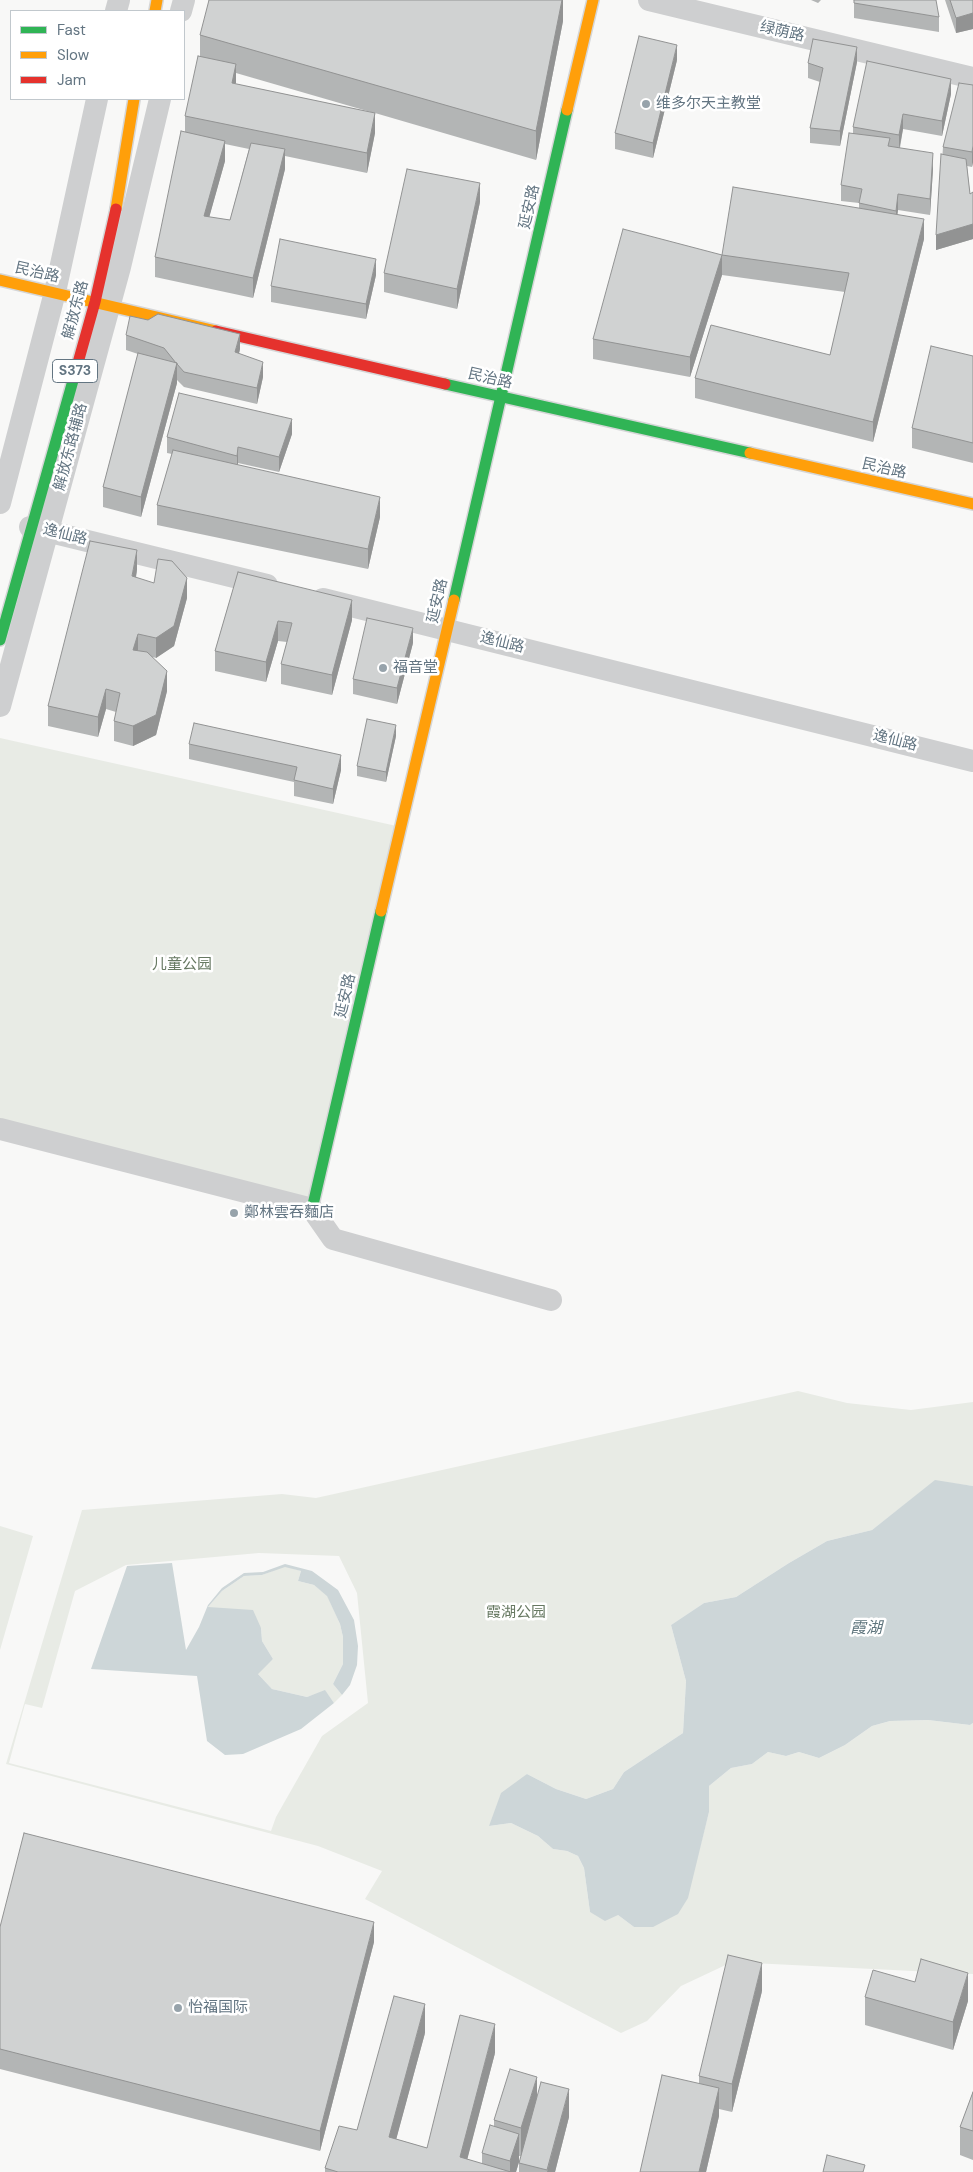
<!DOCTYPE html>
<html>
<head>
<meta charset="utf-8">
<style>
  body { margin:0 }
  #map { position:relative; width:973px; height:2172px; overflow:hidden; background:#f8f8f7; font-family:"DM Sans",sans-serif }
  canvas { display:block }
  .legend { position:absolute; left:10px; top:10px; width:175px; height:90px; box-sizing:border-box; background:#fff; border:1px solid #c1c8cd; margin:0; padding:6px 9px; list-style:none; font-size:15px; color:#637582 }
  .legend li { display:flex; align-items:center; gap:10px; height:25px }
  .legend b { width:25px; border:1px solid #c1c8cd }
</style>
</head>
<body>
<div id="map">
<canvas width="973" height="2172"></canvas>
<ul class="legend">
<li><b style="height:6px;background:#30b455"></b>Fast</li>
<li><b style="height:6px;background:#ff9f0a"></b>Slow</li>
<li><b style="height:6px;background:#e5322d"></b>Jam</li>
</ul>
</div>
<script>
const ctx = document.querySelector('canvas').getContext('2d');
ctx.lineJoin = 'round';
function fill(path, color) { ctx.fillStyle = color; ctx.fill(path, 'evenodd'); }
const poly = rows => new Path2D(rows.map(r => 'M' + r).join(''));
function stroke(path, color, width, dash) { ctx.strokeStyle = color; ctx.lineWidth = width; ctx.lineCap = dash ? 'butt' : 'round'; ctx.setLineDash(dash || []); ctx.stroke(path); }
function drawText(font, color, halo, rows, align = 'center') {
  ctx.font = font + ' "DM Sans","Noto Sans SC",sans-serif'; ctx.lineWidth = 5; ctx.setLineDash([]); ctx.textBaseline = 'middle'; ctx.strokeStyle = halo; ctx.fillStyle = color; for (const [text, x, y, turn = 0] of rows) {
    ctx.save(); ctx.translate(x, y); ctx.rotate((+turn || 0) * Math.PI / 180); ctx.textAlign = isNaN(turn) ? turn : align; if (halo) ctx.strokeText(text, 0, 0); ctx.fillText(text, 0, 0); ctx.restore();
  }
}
fill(poly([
  [0,738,401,827,312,1209,0,1129],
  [798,1391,847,1403,911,1410,973,1402,973,1486,935,1481,872,1530,827,1541,789,1563,736,1597,704,1603,671,1625,686,1681,683,1733,624,1772,613,1789,586,1799,556,1789,527,1774,489,1826,511,1823,538,1836,553,1849,567,1851,578,1856,584,1868,590,1912,618,1915,634,1927,693,1874,709,1812,709,1786,731,1768,752,1764,768,1752,786,1756,799,1752,819,1758,845,1745,872,1726,890,1721,928,1720,970,1725,973,1723,973,1974,732,1962,681,1986,647,2021,621,2033,365,1899,382,1871,318,1846,6,1764,82,1510,282,1494,316,1498],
  [259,1553,339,1556,357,1593,368,1703,322,1736,276,1817,271,1831,9,1763,25,1704,42,1708,75,1591,126,1565],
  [0,1526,33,1536,0,1650],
  [285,1566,301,1571,298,1581,314,1585,327,1595,340,1624,343,1637,343,1664,333,1684,342,1695,334,1703,325,1691,307,1697,272,1689,257,1673,273,1659,262,1641,261,1628,207,1608,222,1591,244,1576,262,1575]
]), '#e8ebe5');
fill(poly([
  [935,1480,973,1486,973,1723,970,1725,928,1720,890,1721,872,1726,845,1745,819,1758,799,1752,786,1756,768,1752,752,1764,731,1768,709,1786,709,1812,688,1898,678,1914,653,1927,634,1927,618,1915,605,1921,590,1912,584,1868,578,1856,567,1851,553,1849,538,1836,511,1823,489,1826,501,1793,527,1774,556,1789,586,1799,613,1789,624,1772,683,1733,686,1681,671,1625,704,1603,736,1597,789,1563,827,1541,872,1530],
  [172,1563,186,1650,199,1627,208,1605,222,1588,244,1573,263,1572,285,1564,312,1571,338,1590,354,1620,358,1646,357,1665,350,1685,342,1695,333,1684,343,1664,343,1637,340,1624,327,1596,314,1585,298,1581,301,1571,285,1567,262,1575,244,1576,222,1591,208,1607,253,1610,261,1628,262,1641,273,1659,258,1674,272,1689,307,1697,325,1690,334,1703,301,1729,243,1754,225,1755,207,1741,197,1676,91,1669,127,1566]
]), '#cdd6d8');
const fast = poly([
  [445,384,750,453],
  [454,600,567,110],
  [0,640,74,377],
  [312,1209,381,911]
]);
const slow = poly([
  [155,11,157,0],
  [567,110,593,0],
  [116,209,134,99],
  [0,280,216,331],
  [750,453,973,504],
  [381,911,454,600]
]);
const jam = poly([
  [216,331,445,384],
  [74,377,95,302,116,209]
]);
stroke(fast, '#d5d6d7', 14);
stroke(slow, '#d5d6d7', 14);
stroke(jam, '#d5d6d7', 14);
stroke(poly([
  [649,0,973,78],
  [116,11,119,0],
  [181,11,184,0],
  [0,503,55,292,97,99],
  [30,527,267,585],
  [323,599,973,761],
  [0,706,120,267,160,99],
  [0,1129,312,1209,333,1239,551,1300]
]), '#cecfd0', 22);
stroke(fast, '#30b455', 11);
stroke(slow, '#ff9f0a', 11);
stroke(jam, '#e5322d', 11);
fill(poly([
  [563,0,563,21,536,160,375,113,375,133,367,173,285,156,285,169,253,298,155,277,155,257,185,132,185,116,200,56,200,35],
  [236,73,374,113,236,84],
  [225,144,249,149,230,220,209,217,225,161],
  [811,0,821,0,818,3],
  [854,0,939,17,939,32,854,18],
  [945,0,973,0,973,29,956,33],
  [677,60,653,158,615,149,615,133],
  [857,62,840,146,810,143,810,128,820,82,808,78,808,63],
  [973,85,973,162,972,167,967,166,970,194,973,192,973,239,936,250,943,147],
  [951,94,942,136,903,129,900,148,933,169,930,215,898,210,897,215,924,239,873,442,695,398,695,378,830,355,845,292,722,275,690,377,593,359,593,339,722,255,859,208,859,203,841,201,841,185,853,133,853,127],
  [480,202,457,309,384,292,384,273],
  [376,275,366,319,271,302,271,286],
  [126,335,240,349,239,354,263,377,257,404,184,387,177,380,177,383,141,517,103,507,103,487,138,354,126,350],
  [973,356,973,463,912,448,912,428],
  [292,434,279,472,238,463,238,465,380,517,368,569,157,525,157,505,172,454,167,453,167,437],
  [137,570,136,578,187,598,174,646,156,658,153,657,167,691,156,735,133,746,114,741,114,721,116,712,106,709,98,737,48,726,48,706],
  [238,572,352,620,332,695,281,684,281,664,287,642,278,641,266,682,215,671,215,651],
  [413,643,397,704,353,694,353,679],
  [396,736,386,782,357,776,357,766],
  [189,744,341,770,333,804,294,796,294,782,189,759],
  [0,1927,374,1942,320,2151,0,2069],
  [762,1991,732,2112,719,2109,719,2116,706,2172,640,2172,699,2083,699,2076],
  [865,1997,968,2001,953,2050,865,2025],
  [425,2033,396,2139,427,2148,495,2053,467,2159,482,2164,482,2153,494,2126,494,2120,537,2098,569,2117,555,2172,519,2172,519,2163,521,2156,519,2156,519,2162,516,2172,325,2172,325,2168,357,2130],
  [973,2092,973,2160,960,2155,960,2127]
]), '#b3b5b5');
fill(poly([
  [562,0,563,0,563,21,536,160,536,131],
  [973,13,973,29,956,33,956,18],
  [677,45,677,60,653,158,653,143],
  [857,47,857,62,840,146,840,131],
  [236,64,236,83,232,83],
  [951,79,951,94,942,136,942,121],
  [375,113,375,133,367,173,367,153],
  [903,114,903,129,899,150,899,135],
  [225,141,225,161,204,236,204,216],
  [973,146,973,162,972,167,972,152],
  [285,149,285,169,253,298,253,278],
  [933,153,933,169,930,215,930,199],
  [480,183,480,202,457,309,457,289],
  [898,194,898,210,896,226,896,211],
  [924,219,924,239,873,442,873,422],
  [973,224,973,239,936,250,936,235],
  [722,255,722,275,690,377,690,357],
  [376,259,376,275,366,319,366,304],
  [240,334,240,349,235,368,235,352],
  [263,362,263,377,257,404,257,388],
  [177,363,177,383,141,517,141,497],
  [292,419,292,434,279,472,279,457],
  [238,447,238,463,237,471,237,456],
  [380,497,380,517,368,569,368,549],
  [137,550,137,570,132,596,132,576],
  [187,578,187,598,174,646,156,658,156,638],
  [352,600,352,620,332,695,332,675],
  [278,621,278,641,266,682,266,662],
  [413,628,413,643,397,704,397,688],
  [138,634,138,654,133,650],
  [167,671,167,691,156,735,133,746,133,726],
  [106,689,106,709,98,737,98,717],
  [396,725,396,736,386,782,386,772],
  [341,755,341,770,333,804,333,789],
  [374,1922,374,1942,320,2151,320,2131],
  [762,1963,762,1991,732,2112,732,2084],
  [968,1973,968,2001,953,2050,953,2022],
  [425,2004,425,2033,389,2166,389,2137],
  [495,2024,495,2053,464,2172,460,2157],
  [537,2077,537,2105,521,2156,521,2128],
  [719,2088,719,2116,706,2172,699,2172],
  [569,2089,569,2117,555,2172,547,2172],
  [519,2134,519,2162,516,2172,510,2172,510,2161]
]), '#929393');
const building = poly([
  [209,0,562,0,536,131,200,35,209,0],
  [854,0,936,0,939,17,854,3,854,0],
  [950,0,973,0,973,13,956,18,950,0],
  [639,36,677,45,653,143,615,133,639,36],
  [813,39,857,47,840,131,810,128,823,68,808,63,813,39],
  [198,56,236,64,232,83,375,113,367,153,185,116,198,56],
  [867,61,951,79,942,121,903,114,899,135,853,127,867,61],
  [959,83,973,85,973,146,972,152,943,147,959,83],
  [181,131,225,141,204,216,230,220,251,143,285,149,253,278,155,257,181,131],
  [849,133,890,138,888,146,933,153,930,199,898,194,896,211,859,203,862,189,841,185,849,133],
  [941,154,966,159,970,194,973,192,973,224,936,235,941,154],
  [407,169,480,183,457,289,384,273,407,169],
  [733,187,924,219,873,422,695,378,711,325,830,355,849,273,722,255,733,187],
  [623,229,722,255,690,357,593,339,623,229],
  [280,239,376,259,366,304,271,286,280,239],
  [158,314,240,334,235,352,263,362,257,388,184,372,177,364,177,363,176,363,164,348,126,335,130,316,148,320,158,314],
  [931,346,973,356,973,443,912,428,931,346],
  [138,353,177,363,141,497,103,487,138,353],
  [179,393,292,419,279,457,238,447,237,456,167,437,179,393],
  [173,450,380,497,368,549,157,505,173,450],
  [90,541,137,550,132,576,154,583,158,559,172,561,187,578,174,626,156,638,138,634,133,650,147,652,167,671,156,715,133,726,114,721,120,693,106,689,98,717,48,706,90,541],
  [238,572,352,600,332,675,281,664,292,623,278,621,266,662,215,651,238,572],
  [367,618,413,628,397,688,353,679,367,618],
  [367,719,396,725,386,772,357,766,367,719],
  [194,723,341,755,333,789,294,780,297,767,189,744,194,723],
  [24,1833,374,1922,320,2131,0,2049,0,1927,24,1833],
  [728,1955,762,1963,732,2084,699,2076,728,1955],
  [921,1959,968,1973,953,2022,865,1997,873,1970,915,1982,921,1959],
  [394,1996,425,2004,389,2137,427,2148,460,2015,495,2024,460,2157,511,2172,338,2172,325,2168,339,2126,357,2130,394,1996],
  [510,2069,537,2077,521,2128,494,2120,510,2069],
  [662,2075,719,2088,699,2172,640,2172,662,2075],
  [541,2082,569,2089,547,2170,519,2163,541,2082],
  [973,2092,973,2131,960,2127,973,2092],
  [490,2125,519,2134,510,2161,482,2153,490,2125],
  [827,2155,865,2165,863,2172,823,2172,827,2155]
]);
fill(building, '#d0d2d2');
stroke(building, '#929393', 1);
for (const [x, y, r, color] of [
  [646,104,5,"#97a3ab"],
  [383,668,5,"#97a3ab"],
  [234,1213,5,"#97a3ab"],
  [178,2008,5,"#97a3ab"]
]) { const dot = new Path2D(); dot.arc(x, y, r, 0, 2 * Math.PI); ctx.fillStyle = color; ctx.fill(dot); stroke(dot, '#fff', 2); }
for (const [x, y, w] of [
  [75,371,45]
]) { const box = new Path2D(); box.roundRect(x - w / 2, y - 11.5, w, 23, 4); ctx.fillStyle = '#fff'; ctx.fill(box); stroke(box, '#637582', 1); }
drawText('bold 14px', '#637582', null, [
  ["S373",75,371]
]);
drawText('15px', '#637582', '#fff', [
  ["绿荫路",782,32,13],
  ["延安路",530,207,-77],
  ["民治路",37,273,13],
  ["解放东路",76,310,-75],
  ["民治路",490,379,13],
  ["解放东路辅路",71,447,-75],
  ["民治路",884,469,13],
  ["逸仙路",65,535,14],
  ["延安路",438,601,-77],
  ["逸仙路",502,643,14],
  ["逸仙路",895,741,14],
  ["延安路",346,996,-77]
]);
drawText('15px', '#637582', '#fff', [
  ["维多尔天主教堂",656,104],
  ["福音堂",393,668],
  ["鄭林雲吞麵店",244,1213],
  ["怡福国际",188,2008]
], 'left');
drawText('15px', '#677962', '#fff', [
  ["儿童公园",182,965],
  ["霞湖公园",516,1613]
]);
drawText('italic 16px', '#5e747c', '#fff', [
  ["霞湖",866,1629]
]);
</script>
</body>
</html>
